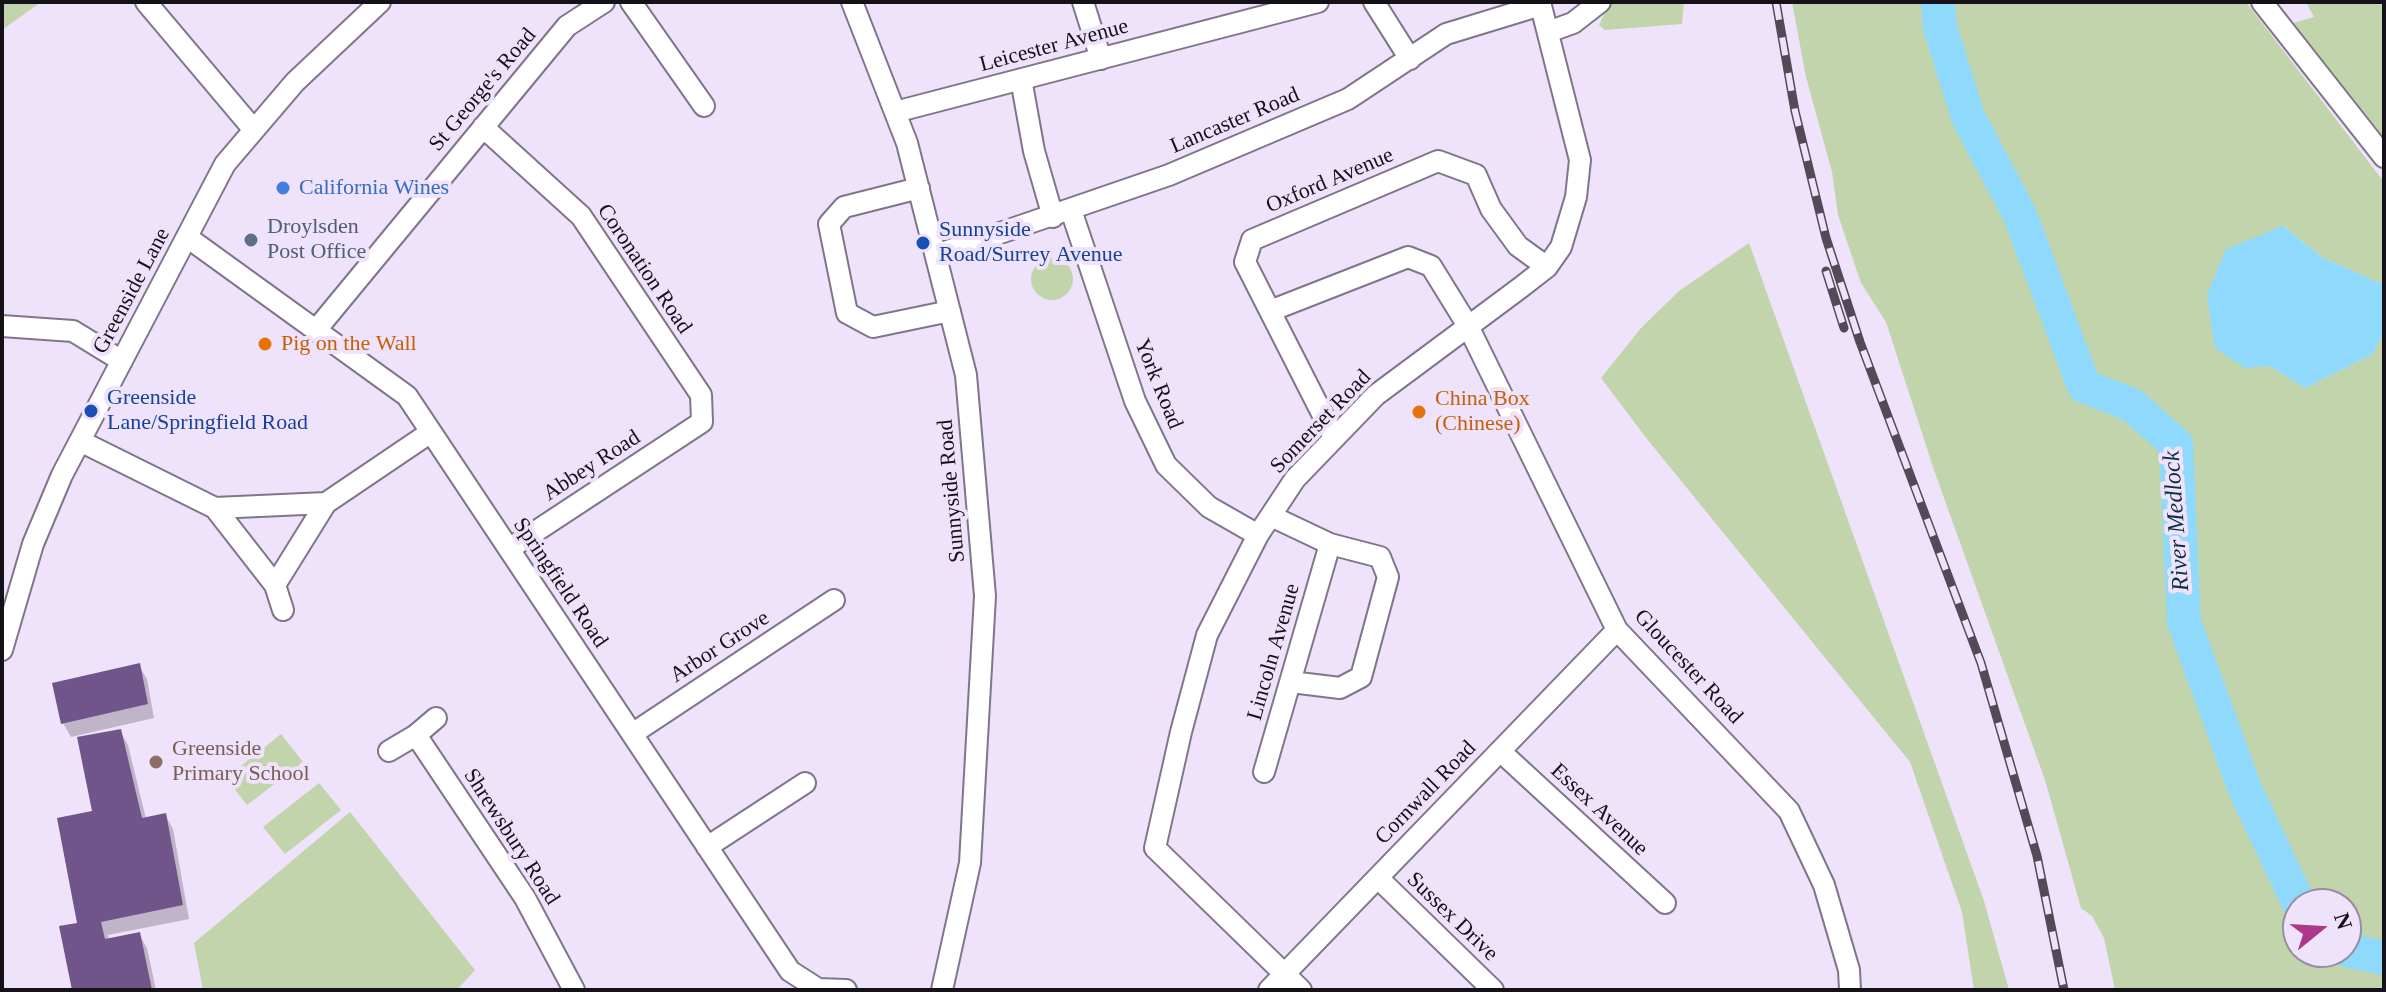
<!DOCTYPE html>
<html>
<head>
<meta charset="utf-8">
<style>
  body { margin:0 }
  #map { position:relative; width:2386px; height:992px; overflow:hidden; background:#efe2fb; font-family:"Times New Roman",serif }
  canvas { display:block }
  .frame { position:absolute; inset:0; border:4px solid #151119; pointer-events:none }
  .north { position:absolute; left:2282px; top:888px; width:80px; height:80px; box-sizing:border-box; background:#efe2fb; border:2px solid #988ea1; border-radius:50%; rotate:72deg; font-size:22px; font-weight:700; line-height:32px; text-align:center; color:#151119 }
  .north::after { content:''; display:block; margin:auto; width:28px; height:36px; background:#ae368b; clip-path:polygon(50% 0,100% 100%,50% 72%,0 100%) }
</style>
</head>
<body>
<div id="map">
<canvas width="2386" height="992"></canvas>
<div class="frame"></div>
<div class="north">N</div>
</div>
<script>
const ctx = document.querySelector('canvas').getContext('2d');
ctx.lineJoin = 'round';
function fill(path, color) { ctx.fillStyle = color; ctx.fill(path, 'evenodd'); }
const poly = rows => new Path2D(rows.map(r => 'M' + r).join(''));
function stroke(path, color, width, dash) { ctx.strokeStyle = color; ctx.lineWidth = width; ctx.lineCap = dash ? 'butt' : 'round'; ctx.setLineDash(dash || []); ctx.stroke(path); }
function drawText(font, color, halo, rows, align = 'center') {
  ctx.font = font + ' "Times New Roman",serif'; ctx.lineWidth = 8; ctx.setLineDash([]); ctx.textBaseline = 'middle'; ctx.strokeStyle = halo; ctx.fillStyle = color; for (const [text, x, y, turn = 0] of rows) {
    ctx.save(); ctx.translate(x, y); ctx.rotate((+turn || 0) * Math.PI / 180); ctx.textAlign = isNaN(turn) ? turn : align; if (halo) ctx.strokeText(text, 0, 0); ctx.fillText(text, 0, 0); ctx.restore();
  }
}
fill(poly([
  [2,2,41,2,2,30],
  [1610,2,1684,2,1682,24,1605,30,1599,25],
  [1792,2,2246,2,2384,182,2384,300,2382,284,2323,258,2283,226,2245,367,2270,366,2305,388,2373,354,2384,333,2384,990,2115,990,2104,938,2092,916,2081,908,2045,780,1934,470,1886,322,1861,283,1838,215,1832,172,1806,77],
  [2298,904,2346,904,2346,952,2298,952],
  [2306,2,2384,2,2384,142,2290,24,2314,17],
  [1749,243,1984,901,2009,990,1974,990,1962,912,1910,762,1647,439,1601,378,1641,328,1679,291],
  '1031 279a21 21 0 1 1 42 0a21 21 0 1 1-42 0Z',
  [281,734,303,762,247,805,226,778],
  [319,783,341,810,285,854,263,827],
  [350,812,475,970,457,990,203,990,194,943]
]), '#c1d4ac');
fill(poly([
  [2283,226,2323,258,2382,284,2384,333,2373,354,2305,388,2270,366,2245,368,2215,348,2207,295,2226,249]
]), '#8fdafc');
fill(poly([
  [139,666,147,679,154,718,71,737,63,723],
  [120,731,128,745,146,819,165,815,173,829,189,919,108,935,109,940,139,934,147,948,156,990,74,990,94,813]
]), '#0003');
stroke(poly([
  [1938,2,1940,27,1968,117,2020,215,2084,386,2132,405,2176,444,2184,622,2245,789,2299,904],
  [2346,950,2384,958]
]), '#8fdafc', 34);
fill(poly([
  [140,663,148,704,61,724,52,683],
  [121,729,142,818,166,813,183,905,101,922,105,939,140,932,152,990,72,990,59,926,77,923,57,818,92,811,77,737]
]), '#715489');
const minor = poly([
  [146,2,254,130],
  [631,2,704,106],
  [852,2,907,143,966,375,985,596,970,863,942,990],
  [1083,2,1101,59],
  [1374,2,1410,59],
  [2262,2,2384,157],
  [1548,32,1573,23,1600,2],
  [1021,79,1034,151,1053,217],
  [895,112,1318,2],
  [483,127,581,216,701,395,702,422,509,549],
  [919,188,844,207,829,224,847,313,873,327,950,311],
  [1071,210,1135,401,1166,465,1209,507,1258,535],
  [187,237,407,396,790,971,818,989,846,990],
  [936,255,1169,175,1348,99,1446,34,1541,5],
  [1270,311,1408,257,1431,266,1468,326,1617,630,1789,811,1824,885,1849,970,1850,990],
  [2,326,73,331,122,361],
  [316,330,567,26,604,2],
  [1334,437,1245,262,1252,240,1438,161,1476,175,1491,209,1518,246,1547,267],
  [80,441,215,508,275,585,283,610],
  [215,508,326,503],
  [1271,516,1330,544,1380,557,1388,577,1361,677,1340,688,1291,682],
  [275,585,326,503,431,432],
  [2,650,33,544,62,475,225,164,295,82,380,2],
  [436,718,416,735,525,898,574,990],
  [632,734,834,600],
  [389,751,416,735],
  [1500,751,1665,903],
  [1264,772,1330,544],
  [707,847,805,783],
  [1378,878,1493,990],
  [1269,990,1617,630],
  [1301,990,1155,848,1181,732,1207,635,1258,535,1295,479,1376,395,1520,288,1547,267,1561,247,1576,197,1580,160,1540,2]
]);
stroke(minor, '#80758a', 24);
stroke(minor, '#fff', 20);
const rail = poly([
  [1776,2,1795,111,1826,238,1860,342,1981,663,2037,856,2064,990],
  [1826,271,1844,328]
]);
stroke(rail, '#514b57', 9);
stroke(rail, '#efe2fb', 6, [18]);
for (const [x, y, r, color] of [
  [283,188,8,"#3f7fe0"],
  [251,240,8,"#5c6f8a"],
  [923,243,8,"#1a4fb4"],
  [265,344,8,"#e8710a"],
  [91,411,8,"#1a4fb4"],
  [1419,412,8,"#e8710a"],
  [156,762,8,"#8d6e63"]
]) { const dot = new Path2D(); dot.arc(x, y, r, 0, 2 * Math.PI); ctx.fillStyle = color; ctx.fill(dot); stroke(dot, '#efe2fb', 3); }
drawText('22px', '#151119', '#efe2fb', [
  ["Leicester Avenue",1054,46,-15],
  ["St George's Road",483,90,-50],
  ["Lancaster Road",1235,121,-23],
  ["Oxford Avenue",1330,181,-23],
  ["Coronation Road",644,269,56],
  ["Greenside Lane",132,291,-62],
  ["York Road",1158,384,68],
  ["Somerset Road",1321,422,-46],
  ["Abbey Road",592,466,-33],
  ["Sunnyside Road",952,491,-95],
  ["Springfield Road",560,583,56],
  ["Arbor Grove",720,647,-33],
  ["Lincoln Avenue",1274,652,-74],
  ["Gloucester Road",1688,667,47],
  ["Cornwall Road",1426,793,-46],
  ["Essex Avenue",1599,810,43],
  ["Shrewsbury Road",511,837,57],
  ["Sussex Drive",1452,917,44]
]);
drawText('22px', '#366cbe', '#efe2fb', [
  ["California Wines",299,188]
], 'left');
drawText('22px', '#4e5e75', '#efe2fb', [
  ["Droylsden",267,227],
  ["Post Office",267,252]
], 'left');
drawText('22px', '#164399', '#efe2fb', [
  ["Sunnyside",939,230],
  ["Road/Surrey Avenue",939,255],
  ["Greenside",107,398],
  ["Lane/Springfield Road",107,423]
], 'left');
drawText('22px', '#c56008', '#efe2fb', [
  ["Pig on the Wall",281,344],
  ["China Box",1435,399],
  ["(Chinese)",1435,424]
], 'left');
drawText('22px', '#785e54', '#efe2fb', [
  ["Greenside",172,749],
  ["Primary School",172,774]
], 'left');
drawText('italic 24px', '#0c303e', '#efe2fb', [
  ["River Medlock",2177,521,-94]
]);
</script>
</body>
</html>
